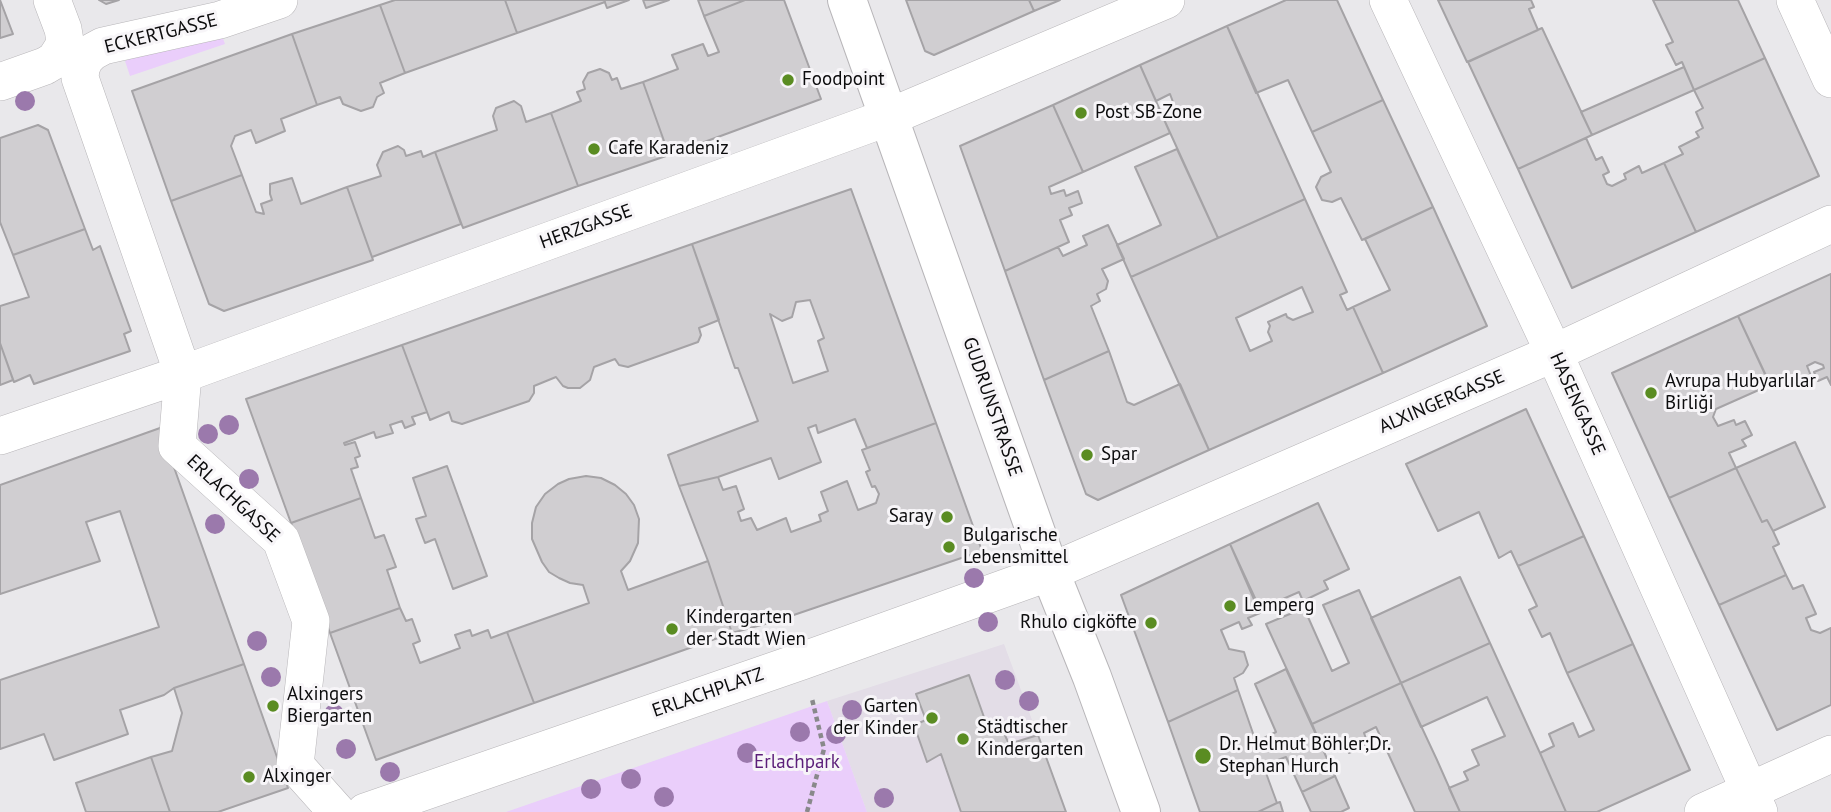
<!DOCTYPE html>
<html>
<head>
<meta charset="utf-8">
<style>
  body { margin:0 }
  canvas { display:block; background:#e9e8eb }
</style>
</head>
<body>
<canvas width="1831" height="812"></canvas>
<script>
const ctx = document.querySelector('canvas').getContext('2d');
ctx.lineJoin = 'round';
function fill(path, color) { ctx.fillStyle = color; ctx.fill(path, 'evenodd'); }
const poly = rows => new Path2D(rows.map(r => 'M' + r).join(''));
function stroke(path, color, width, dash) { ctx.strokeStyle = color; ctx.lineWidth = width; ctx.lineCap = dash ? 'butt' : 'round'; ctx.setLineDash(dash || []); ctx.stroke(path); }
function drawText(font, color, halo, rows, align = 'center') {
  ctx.font = font + ' "PT Sans",sans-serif'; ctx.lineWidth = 6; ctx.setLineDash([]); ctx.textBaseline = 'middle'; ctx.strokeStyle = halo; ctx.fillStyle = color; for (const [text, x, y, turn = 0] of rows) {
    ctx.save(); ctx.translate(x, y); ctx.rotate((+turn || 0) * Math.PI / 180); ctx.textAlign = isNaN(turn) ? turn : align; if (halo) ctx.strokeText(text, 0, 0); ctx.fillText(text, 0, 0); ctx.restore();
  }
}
fill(poly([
  [1004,644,1066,812,867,812,827,701]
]), '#e3dde7');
fill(poly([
  [222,36,225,44,130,76,125,61,134,56],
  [827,701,867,812,506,812]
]), '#eacefb');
const building = poly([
  [0,0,13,34,0,38,0,0],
  [99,0,119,0,106,4,99,0],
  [395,0,505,0,517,33,405,73,380,5,395,0],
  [505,0,604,0,605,2,517,33,505,0],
  [604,0,629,0,607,8,604,0],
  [643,0,669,0,646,8,643,0],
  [698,0,745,0,704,16,698,0],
  [745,0,784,0,821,99,669,155,643,82,678,69,672,55,703,44,708,56,719,52,704,16,745,0],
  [906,0,1029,0,1034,11,934,55,925,51,906,0],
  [1029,0,1060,0,1034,11,1029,0],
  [1286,0,1337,0,1383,100,1312,132,1288,80,1256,93,1227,26,1286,0],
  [1438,0,1531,0,1534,7,1529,9,1538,30,1467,62,1438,0],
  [1653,0,1738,0,1765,58,1694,90,1682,62,1676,65,1666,45,1673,42,1653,0],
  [380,5,405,73,380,83,384,93,377,97,373,107,361,111,343,104,340,97,317,105,292,34,380,5],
  [1227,26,1305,199,1218,238,1162,115,1176,110,1170,94,1156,101,1140,65,1227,26],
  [1542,28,1592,135,1518,169,1468,62,1542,28],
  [292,34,317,105,281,119,285,131,256,143,251,130,235,136,231,146,242,175,171,201,132,91,292,34],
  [1765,58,1819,176,1696,232,1664,163,1683,154,1679,147,1699,137,1696,132,1703,128,1696,112,1703,108,1694,90,1765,58],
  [1140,65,1170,133,1083,172,1053,105,1140,65],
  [1684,67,1694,90,1592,135,1581,112,1684,67],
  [600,69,609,73,612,80,617,78,621,89,643,82,669,155,578,186,551,113,581,101,577,92,585,89,583,82,588,73,600,69],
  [1383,100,1433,207,1362,240,1341,198,1332,202,1322,200,1316,187,1321,177,1331,172,1312,132,1383,100],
  [514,101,521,106,526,122,551,113,578,186,463,228,435,152,497,130,493,116,496,108,514,101],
  [1053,105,1083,172,1049,187,1051,194,1064,190,1066,196,1078,191,1082,203,1069,208,1072,215,1060,220,1069,242,1005,271,960,146,1053,105],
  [38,125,48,130,85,229,13,255,0,222,0,138,38,125],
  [1586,138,1596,160,1602,157,1609,172,1603,175,1607,184,1612,186,1626,179,1624,174,1639,166,1642,173,1664,163,1696,232,1572,288,1518,169,1586,138],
  [398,146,404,150,406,156,421,151,423,157,435,152,461,224,372,257,347,187,381,176,377,165,383,152,398,146],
  [1177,149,1218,238,1131,277,1117,245,1161,225,1135,167,1177,149],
  [242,175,256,212,264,214,261,204,272,200,270,194,270,184,292,178,301,204,347,187,373,260,224,311,209,304,171,201,242,175],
  [851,189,936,423,867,448,855,419,818,433,816,425,808,428,821,462,779,479,771,458,718,477,679,486,668,455,758,421,738,368,735,368,692,244,851,189],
  [810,300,824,338,818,341,828,371,793,383,770,314,782,321,792,317,796,302,810,300],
  [1305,199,1347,292,1340,295,1347,310,1353,307,1383,373,1209,450,1131,277,1305,199],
  [1302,287,1313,312,1293,320,1287,317,1286,314,1268,322,1270,326,1268,332,1272,341,1250,351,1236,318,1302,287],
  [1433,207,1487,326,1383,373,1353,307,1390,290,1365,239,1433,207],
  [1108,225,1124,259,1102,269,1108,281,1106,289,1097,294,1100,301,1091,306,1109,351,1044,380,1005,271,1058,247,1063,256,1087,245,1083,236,1108,225],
  [85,229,93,250,100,246,131,331,124,334,130,351,34,384,30,375,14,382,0,343,0,306,29,297,13,255,85,229],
  [692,244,719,320,699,328,701,335,698,342,628,367,619,365,615,359,594,367,590,380,580,388,568,388,563,386,556,377,534,386,534,393,529,401,462,424,452,421,449,412,430,420,402,345,692,244],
  [1831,274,1831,385,1827,377,1818,381,1814,372,1824,368,1823,365,1815,362,1807,366,1811,376,1786,387,1781,377,1769,382,1738,316,1831,274],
  [1738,316,1770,385,1716,409,1713,417,1718,426,1734,420,1736,425,1745,421,1752,435,1742,440,1746,446,1729,453,1736,468,1669,498,1612,373,1738,316],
  [0,343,13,380,0,385,0,343],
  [402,345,427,412,412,417,415,424,405,428,402,421,390,425,393,433,376,438,374,432,344,443,345,445,355,442,360,456,355,458,358,467,351,469,361,498,291,523,246,399,402,345],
  [1109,351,1127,402,1134,405,1180,384,1209,450,1098,500,1086,494,1044,380,1109,351],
  [1526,409,1584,536,1518,566,1511,551,1499,558,1479,512,1438,531,1406,464,1526,409],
  [936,423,982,551,776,621,732,633,708,561,679,486,718,477,723,490,736,486,744,509,738,512,741,521,751,518,757,530,786,518,791,532,821,521,819,515,828,511,821,492,847,481,858,510,876,503,879,494,875,486,872,487,866,472,870,470,862,450,936,423],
  [160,428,244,664,174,688,164,695,120,710,128,734,54,760,44,734,0,749,0,680,159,627,120,511,86,522,100,561,0,594,0,485,160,428],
  [1795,442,1825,507,1773,531,1767,520,1762,522,1736,468,1795,442],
  [447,466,487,576,453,589,435,539,425,543,416,519,426,516,413,478,447,466],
  [1736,468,1762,522,1767,520,1773,531,1779,544,1773,547,1786,575,1719,605,1669,498,1736,468],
  [586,476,601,478,615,485,626,494,634,505,639,519,638,543,630,561,621,571,628,590,708,561,732,633,534,703,507,632,589,603,583,585,570,583,559,578,549,572,542,562,532,539,532,523,536,507,545,494,558,484,569,479,586,476],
  [361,498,375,538,384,535,396,567,387,570,400,608,330,633,291,523,361,498],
  [1318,503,1349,569,1324,581,1328,589,1303,601,1299,592,1260,609,1230,544,1318,503],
  [1584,536,1633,644,1567,673,1550,633,1542,637,1529,610,1537,606,1518,566,1584,536],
  [1230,544,1260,613,1248,618,1252,625,1242,629,1239,622,1221,630,1229,649,1244,652,1248,665,1243,673,1234,678,1238,690,1168,722,1121,595,1230,544],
  [1786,575,1793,589,1803,585,1816,614,1806,618,1811,630,1820,633,1831,628,1831,705,1777,730,1719,605,1786,575],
  [1460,577,1490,643,1401,683,1371,618,1460,577],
  [1359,590,1401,683,1312,724,1266,624,1304,608,1332,671,1349,663,1323,605,1359,590],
  [400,608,406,621,412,619,420,641,413,644,420,663,460,648,455,635,470,630,472,636,488,630,491,638,507,632,534,703,376,760,330,633,400,608],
  [1490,643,1540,753,1566,812,1460,812,1449,788,1468,780,1464,772,1479,765,1472,750,1505,736,1487,697,1421,727,1401,683,1490,643],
  [1633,644,1690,770,1597,812,1566,812,1540,753,1554,746,1549,734,1573,723,1579,737,1594,730,1567,673,1633,644],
  [244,664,288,788,218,812,170,812,151,757,172,751,182,713,174,688,244,664],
  [1286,669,1335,776,1302,792,1286,757,1275,761,1278,768,1266,773,1277,803,1258,812,1200,812,1168,722,1238,690,1256,742,1276,732,1255,684,1286,669],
  [969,675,990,734,1003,731,1009,744,1038,735,1066,812,961,812,941,754,927,762,914,725,926,720,916,694,969,675],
  [1401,683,1437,760,1460,812,1415,812,1376,727,1364,733,1368,744,1349,753,1343,741,1323,750,1312,724,1401,683],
  [151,757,170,812,86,812,76,783,151,757],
  [1335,776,1349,808,1341,812,1311,812,1302,792,1335,776],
  [1280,802,1283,812,1258,812,1277,803,1280,802]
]);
fill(building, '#d0ced1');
stroke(building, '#a5a3a6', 2);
const street = poly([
  [279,0,220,20,103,46,92,52,85,59,81,68,80,78,183,374,177,446,281,540,311,621,295,765,337,812],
  [1388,0,1554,353,1759,812],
  [1795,0,1831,79],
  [0,82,45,66,55,60,62,49,65,41,63,29,52,0],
  [0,436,183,374,889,117,1166,0],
  [365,812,802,661,1050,572,1554,353,1831,224],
  [1703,812,1831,754]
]);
const secondary = poly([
  [847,0,1050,572,1092,677,1141,812]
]);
stroke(street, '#b8b6b9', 38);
stroke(secondary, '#b8b6b9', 40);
stroke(poly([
  [807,812,824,749,812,699]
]), '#89898b', 4.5, [5, 3.5]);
stroke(street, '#fff', 37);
stroke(secondary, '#fff', 38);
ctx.fillStyle = '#9b79ac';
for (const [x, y] of [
  [25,101],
  [229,425],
  [208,434],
  [249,479],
  [215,524],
  [974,578],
  [988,622],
  [257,641],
  [271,677],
  [1005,680],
  [1029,701],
  [852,710],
  [334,714],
  [800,732],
  [836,734],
  [346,749],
  [747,753],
  [390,772],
  [631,779],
  [591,789],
  [664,797],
  [884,798]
]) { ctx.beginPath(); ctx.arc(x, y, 10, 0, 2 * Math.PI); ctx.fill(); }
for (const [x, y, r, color] of [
  [788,80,7,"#5a8c22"],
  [1081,113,7,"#5a8c22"],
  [594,149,7,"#5a8c22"],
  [1651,393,7,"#5a8c22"],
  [1087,455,7,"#5a8c22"],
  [947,517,7,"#5a8c22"],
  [949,547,7,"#5a8c22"],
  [1230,606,7,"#5a8c22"],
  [1151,623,7,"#5a8c22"],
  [672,629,7,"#5a8c22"],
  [273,706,7,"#5a8c22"],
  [932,718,7,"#5a8c22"],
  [963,739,7,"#5a8c22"],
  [1203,756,9,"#5a8c22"],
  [249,777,7,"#5a8c22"]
]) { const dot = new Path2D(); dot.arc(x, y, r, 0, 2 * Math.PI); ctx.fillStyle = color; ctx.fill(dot); stroke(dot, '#f7f5f8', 2.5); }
drawText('19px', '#0c0c0d', '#f7f5f8', [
  ["ECKERTGASSE",161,34,-14],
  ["HERZGASSE",586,227,-20],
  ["ALXINGERGASSE",1442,402,-23],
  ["HASENGASSE",1577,404,66],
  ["GUDRUNSTRASSE",992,407,71],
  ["ERLACHGASSE",233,499,43],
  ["ERLACHPLATZ",708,693,-19]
]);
drawText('19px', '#0c0c0d', '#f7f5f8', [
  ["Foodpoint",802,80],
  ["Post SB-Zone",1095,113],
  ["Cafe Karadeniz",608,149],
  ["Avrupa Hubyarlılar",1665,382],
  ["Birliği",1665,404],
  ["Spar",1101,455],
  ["Saray",933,517,"right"],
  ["Bulgarische",963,536],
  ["Lebensmittel",963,558],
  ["Lemperg",1244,606],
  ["Kindergarten",686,618],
  ["der Stadt Wien",686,640],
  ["Rhulo cigköfte",1137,623,"right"],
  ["Alxingers",287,695],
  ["Biergarten",287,717],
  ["Garten",918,707,"right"],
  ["der Kinder",918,729,"right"],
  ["Städtischer",977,728],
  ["Kindergarten",977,750],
  ["Dr. Helmut Böhler;Dr.",1219,745],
  ["Stephan Hurch",1219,767],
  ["Alxinger",263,777]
], 'left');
drawText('19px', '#5b1e79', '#f7f5f8', [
  ["Erlachpark",797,763]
]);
</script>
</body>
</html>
